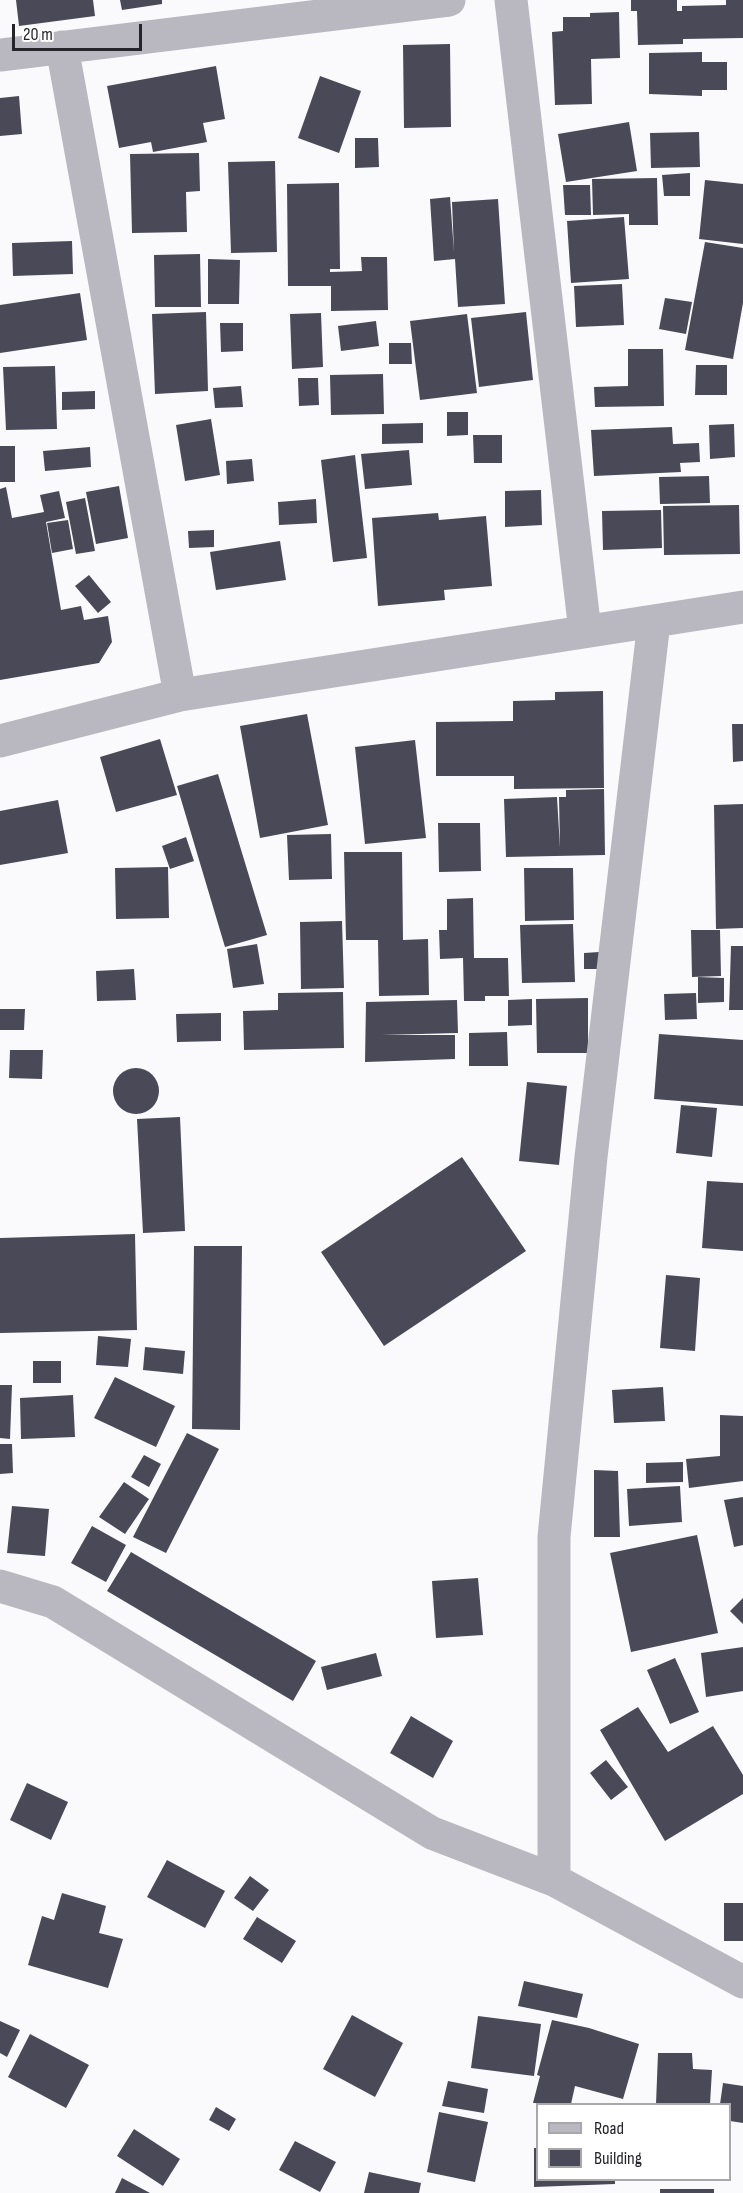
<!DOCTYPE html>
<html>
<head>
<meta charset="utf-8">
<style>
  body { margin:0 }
  #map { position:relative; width:743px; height:2193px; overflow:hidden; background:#fafafd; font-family:"Sofia Sans Condensed",sans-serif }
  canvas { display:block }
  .legend { position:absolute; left:536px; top:2103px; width:195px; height:78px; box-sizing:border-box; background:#fff; border:2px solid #a8a7aa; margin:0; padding:8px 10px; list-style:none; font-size:18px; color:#25242b }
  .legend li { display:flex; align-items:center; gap:12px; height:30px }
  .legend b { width:30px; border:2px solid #a8a7aa }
  .scale { position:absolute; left:12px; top:24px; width:130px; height:27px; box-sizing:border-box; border:3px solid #25242b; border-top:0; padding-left:8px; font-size:18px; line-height:21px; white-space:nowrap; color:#25242b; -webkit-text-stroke:4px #fff; paint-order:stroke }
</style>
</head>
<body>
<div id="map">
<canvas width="743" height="2193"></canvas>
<ul class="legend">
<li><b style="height:8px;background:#b9b8c0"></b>Road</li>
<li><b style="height:16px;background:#4a4958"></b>Building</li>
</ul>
<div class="scale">20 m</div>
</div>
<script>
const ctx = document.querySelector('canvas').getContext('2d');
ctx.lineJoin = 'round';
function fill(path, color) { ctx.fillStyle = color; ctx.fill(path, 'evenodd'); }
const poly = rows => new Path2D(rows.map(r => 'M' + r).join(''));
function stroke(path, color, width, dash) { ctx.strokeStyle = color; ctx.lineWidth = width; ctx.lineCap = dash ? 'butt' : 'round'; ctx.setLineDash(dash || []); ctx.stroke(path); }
fill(poly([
  [16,0,93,0,95,16,19,26],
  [120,0,162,0,162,4,122,10],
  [631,0,677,0,677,11,682,11,682,6,726,5,726,0,743,0,743,38,683,39,683,44,638,45,637,11,631,11],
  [619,12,620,58,591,59,592,104,555,105,552,32,563,31,563,17,590,17,590,13],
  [450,44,451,127,404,128,403,45],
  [702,52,702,62,727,62,727,90,702,90,702,96,649,94,649,53],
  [216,66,225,119,203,123,207,142,153,152,151,142,119,148,107,86],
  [320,76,361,91,339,153,298,138],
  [19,96,22,134,0,136,0,98],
  [629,122,637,171,566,182,558,134],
  [699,132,700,167,651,168,650,133],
  [355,138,378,138,379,167,355,168],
  [199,153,200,191,186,192,187,232,132,233,130,154],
  [275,161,277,252,231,253,228,162],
  [690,173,690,196,664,196,662,175],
  [657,178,658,225,629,225,629,214,593,215,592,179],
  [705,180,743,184,743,244,699,239],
  [339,183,340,269,330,269,330,272,362,271,361,257,387,257,388,310,331,311,331,286,288,286,287,184],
  [563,185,590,185,591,215,565,215],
  [450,197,454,252,452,202,498,199,505,304,458,307,455,259,434,261,430,199],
  [624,217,629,279,571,283,567,221],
  [72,241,73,274,13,276,12,243],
  [705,242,743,248,743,303,733,359,685,350],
  [200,254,201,307,155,307,154,255],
  [208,259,240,260,239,304,208,304],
  [622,284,624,325,576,327,574,286],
  [80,293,87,340,0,353,0,305],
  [665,298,692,302,686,334,659,329],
  [206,312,208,391,155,394,152,314],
  [526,312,533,380,479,387,471,318],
  [321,313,323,367,292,369,290,314],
  [467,314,477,393,420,400,410,321],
  [376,321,379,346,341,351,338,326],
  [220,323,243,323,243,351,221,352],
  [389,343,411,343,412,364,389,364],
  [628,349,663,349,664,406,595,407,594,387,628,386],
  [696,365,727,365,727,395,695,395],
  [55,366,57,429,6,430,3,367],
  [383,374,384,414,331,415,330,375],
  [298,378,318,378,319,405,299,406],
  [241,386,243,407,215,408,213,388],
  [95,391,95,409,62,410,62,392],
  [447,412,468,412,468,435,447,436],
  [211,419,220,475,185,481,176,425],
  [423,423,423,443,382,444,382,424],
  [734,424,735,457,710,459,709,425],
  [672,427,673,444,699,443,700,462,680,463,681,472,594,476,591,430],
  [473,435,502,435,502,463,474,463],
  [0,446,15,446,15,482,0,482],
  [90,447,91,467,45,471,43,451],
  [409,450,412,485,365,489,361,454],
  [355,455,367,558,333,562,321,460],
  [252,459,254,481,227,484,226,461],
  [709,476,710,503,660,504,659,477],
  [119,486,128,538,96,544,86,492],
  [6,487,12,518,44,512,40,495,59,491,65,518,46,522,61,610,81,606,84,620,108,616,112,642,99,663,0,680,0,489],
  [541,490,542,525,505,527,505,491],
  [85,498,95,551,76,554,66,502],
  [316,499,317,523,279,525,278,502],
  [739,505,740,554,664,555,663,506],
  [661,510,662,548,603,550,602,511],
  [438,513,439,520,486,516,492,586,444,590,445,600,378,606,372,518],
  [68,520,73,549,52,553,47,523],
  [214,530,214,547,189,548,188,531],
  [280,541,286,580,216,590,210,552],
  [89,575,111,602,98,613,75,586],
  [603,691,604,788,514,789,514,776,436,776,436,722,513,721,513,701,555,700,555,692],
  [307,714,328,825,260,838,240,726],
  [732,724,743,724,743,761,733,762],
  [160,739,177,795,116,812,100,757],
  [415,740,426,838,365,844,355,747],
  [218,774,267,935,225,947,177,786],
  [604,789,605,855,506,857,504,799,557,797,560,848,559,797,566,797,566,790],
  [58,800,68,853,0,865,0,811],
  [743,804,743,928,716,929,714,805],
  [438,823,480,823,481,871,439,872],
  [331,834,332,879,289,880,287,835],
  [186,837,194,861,170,869,162,846],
  [344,852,402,852,403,940,428,939,429,995,379,996,378,940,346,940],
  [168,867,169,918,116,919,115,868],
  [524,868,573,868,574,920,525,921],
  [473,898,474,958,508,958,509,996,485,996,485,1001,464,1001,463,958,440,959,439,930,447,930,447,899],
  [342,921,344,988,301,989,300,922],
  [573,924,575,982,522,983,520,925],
  [691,930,720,930,721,976,692,977],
  [257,944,264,984,233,988,227,949],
  [731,946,743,946,743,1010,729,1010],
  [599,952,599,969,584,969,584,953],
  [134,969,136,1000,97,1001,96,971],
  [698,977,724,978,724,1002,698,1003],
  [343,992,344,1048,244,1050,243,1011,278,1010,278,993],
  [696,993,697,1019,665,1020,664,994],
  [588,998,588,1053,537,1053,536,999],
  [532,999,532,1025,508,1026,508,1000],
  [457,1000,458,1033,382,1035,455,1035,455,1059,365,1062,366,1002],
  [0,1009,25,1009,24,1030,0,1030],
  [221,1013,221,1041,177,1042,176,1014],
  [507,1032,508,1066,469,1066,469,1033],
  [659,1034,743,1040,743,1106,654,1099],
  [10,1050,43,1050,42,1079,9,1078],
  '113 1091a23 23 0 1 1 46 0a23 23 0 1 1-46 0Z',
  [527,1082,567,1086,559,1165,519,1161],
  [681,1105,717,1108,712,1157,676,1153],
  [180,1117,185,1231,143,1233,137,1119],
  [462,1157,526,1251,384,1346,321,1252],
  [707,1181,743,1183,743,1251,702,1248],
  [135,1234,137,1330,0,1333,0,1238],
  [194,1246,242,1246,240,1430,192,1429],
  [666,1275,700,1278,695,1351,660,1348],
  [98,1336,131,1339,128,1367,96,1365],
  [145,1347,185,1351,183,1374,143,1370],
  [33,1361,61,1361,61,1383,33,1383],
  [115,1377,175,1406,156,1447,94,1418],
  [0,1385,12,1385,10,1439,0,1438],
  [663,1387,665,1421,614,1423,612,1390],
  [73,1395,75,1437,21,1439,20,1398],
  [720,1415,743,1416,743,1481,689,1488,686,1459,720,1456],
  [187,1433,219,1449,166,1553,133,1537],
  [0,1444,12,1444,13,1473,0,1474],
  [144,1455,161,1464,149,1487,131,1477],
  [683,1462,683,1482,646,1483,646,1463],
  [594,1470,618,1471,620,1537,594,1537],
  [124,1482,149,1499,125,1534,99,1517],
  [680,1486,682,1522,629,1526,627,1489],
  [743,1497,743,1545,734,1547,724,1500],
  [12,1506,49,1509,45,1556,7,1553],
  [92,1526,126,1545,106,1582,71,1563],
  [697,1535,718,1633,631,1652,610,1553],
  [131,1552,316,1661,293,1701,107,1591],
  [478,1578,483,1635,436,1638,432,1581],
  [743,1598,743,1624,730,1611],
  [743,1647,743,1691,706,1697,701,1653],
  [376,1653,382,1676,327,1690,321,1667],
  [675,1658,699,1712,670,1724,647,1670],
  [638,1707,668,1752,713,1726,743,1775,743,1794,665,1841,600,1730],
  [411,1716,453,1741,433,1778,390,1753],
  [606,1760,628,1787,611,1800,590,1773],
  [27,1783,68,1802,51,1840,10,1820],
  [167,1860,225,1891,205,1928,147,1897],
  [250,1876,269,1890,253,1911,234,1898],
  [62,1893,106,1906,99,1933,123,1939,108,1988,28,1965,42,1916,54,1920],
  [724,1903,743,1903,743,1941,724,1941],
  [257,1917,296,1941,282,1963,243,1939],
  [524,1981,583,1994,577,2018,518,2006],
  [352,2015,403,2043,375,2097,323,2069],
  [478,2016,541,2024,534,2076,471,2068],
  [552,2020,589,2028,639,2044,623,2099,575,2086,571,2104,533,2103,540,2076,537,2075],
  [0,2021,20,2030,7,2057,0,2053],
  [30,2034,89,2065,66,2108,8,2077],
  [658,2053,692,2053,693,2069,712,2070,710,2104,656,2104],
  [448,2081,488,2089,484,2113,442,2106],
  [723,2083,743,2086,743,2123,730,2121,730,2104,720,2104],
  [216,2107,236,2119,229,2131,209,2120],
  [439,2112,488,2122,475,2182,427,2172],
  [134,2129,180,2159,163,2186,117,2156],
  [295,2141,336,2162,320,2192,279,2170],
  [534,2148,538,2148,538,2180,615,2180,615,2184,534,2187],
  [369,2172,421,2183,419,2193,364,2193],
  [122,2178,150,2193,115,2193],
  [660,2189,714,2189,714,2193,660,2193]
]), '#4a4958');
stroke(poly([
  [511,0,585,631],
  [62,47,180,695],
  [0,55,449,0],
  [0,741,180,695,743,607],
  [0,1586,53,1602,432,1833,554,1880,743,1982],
  [554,1880,554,1537,591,1157,654,622]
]), '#b9b8c0', 33);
</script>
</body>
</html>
